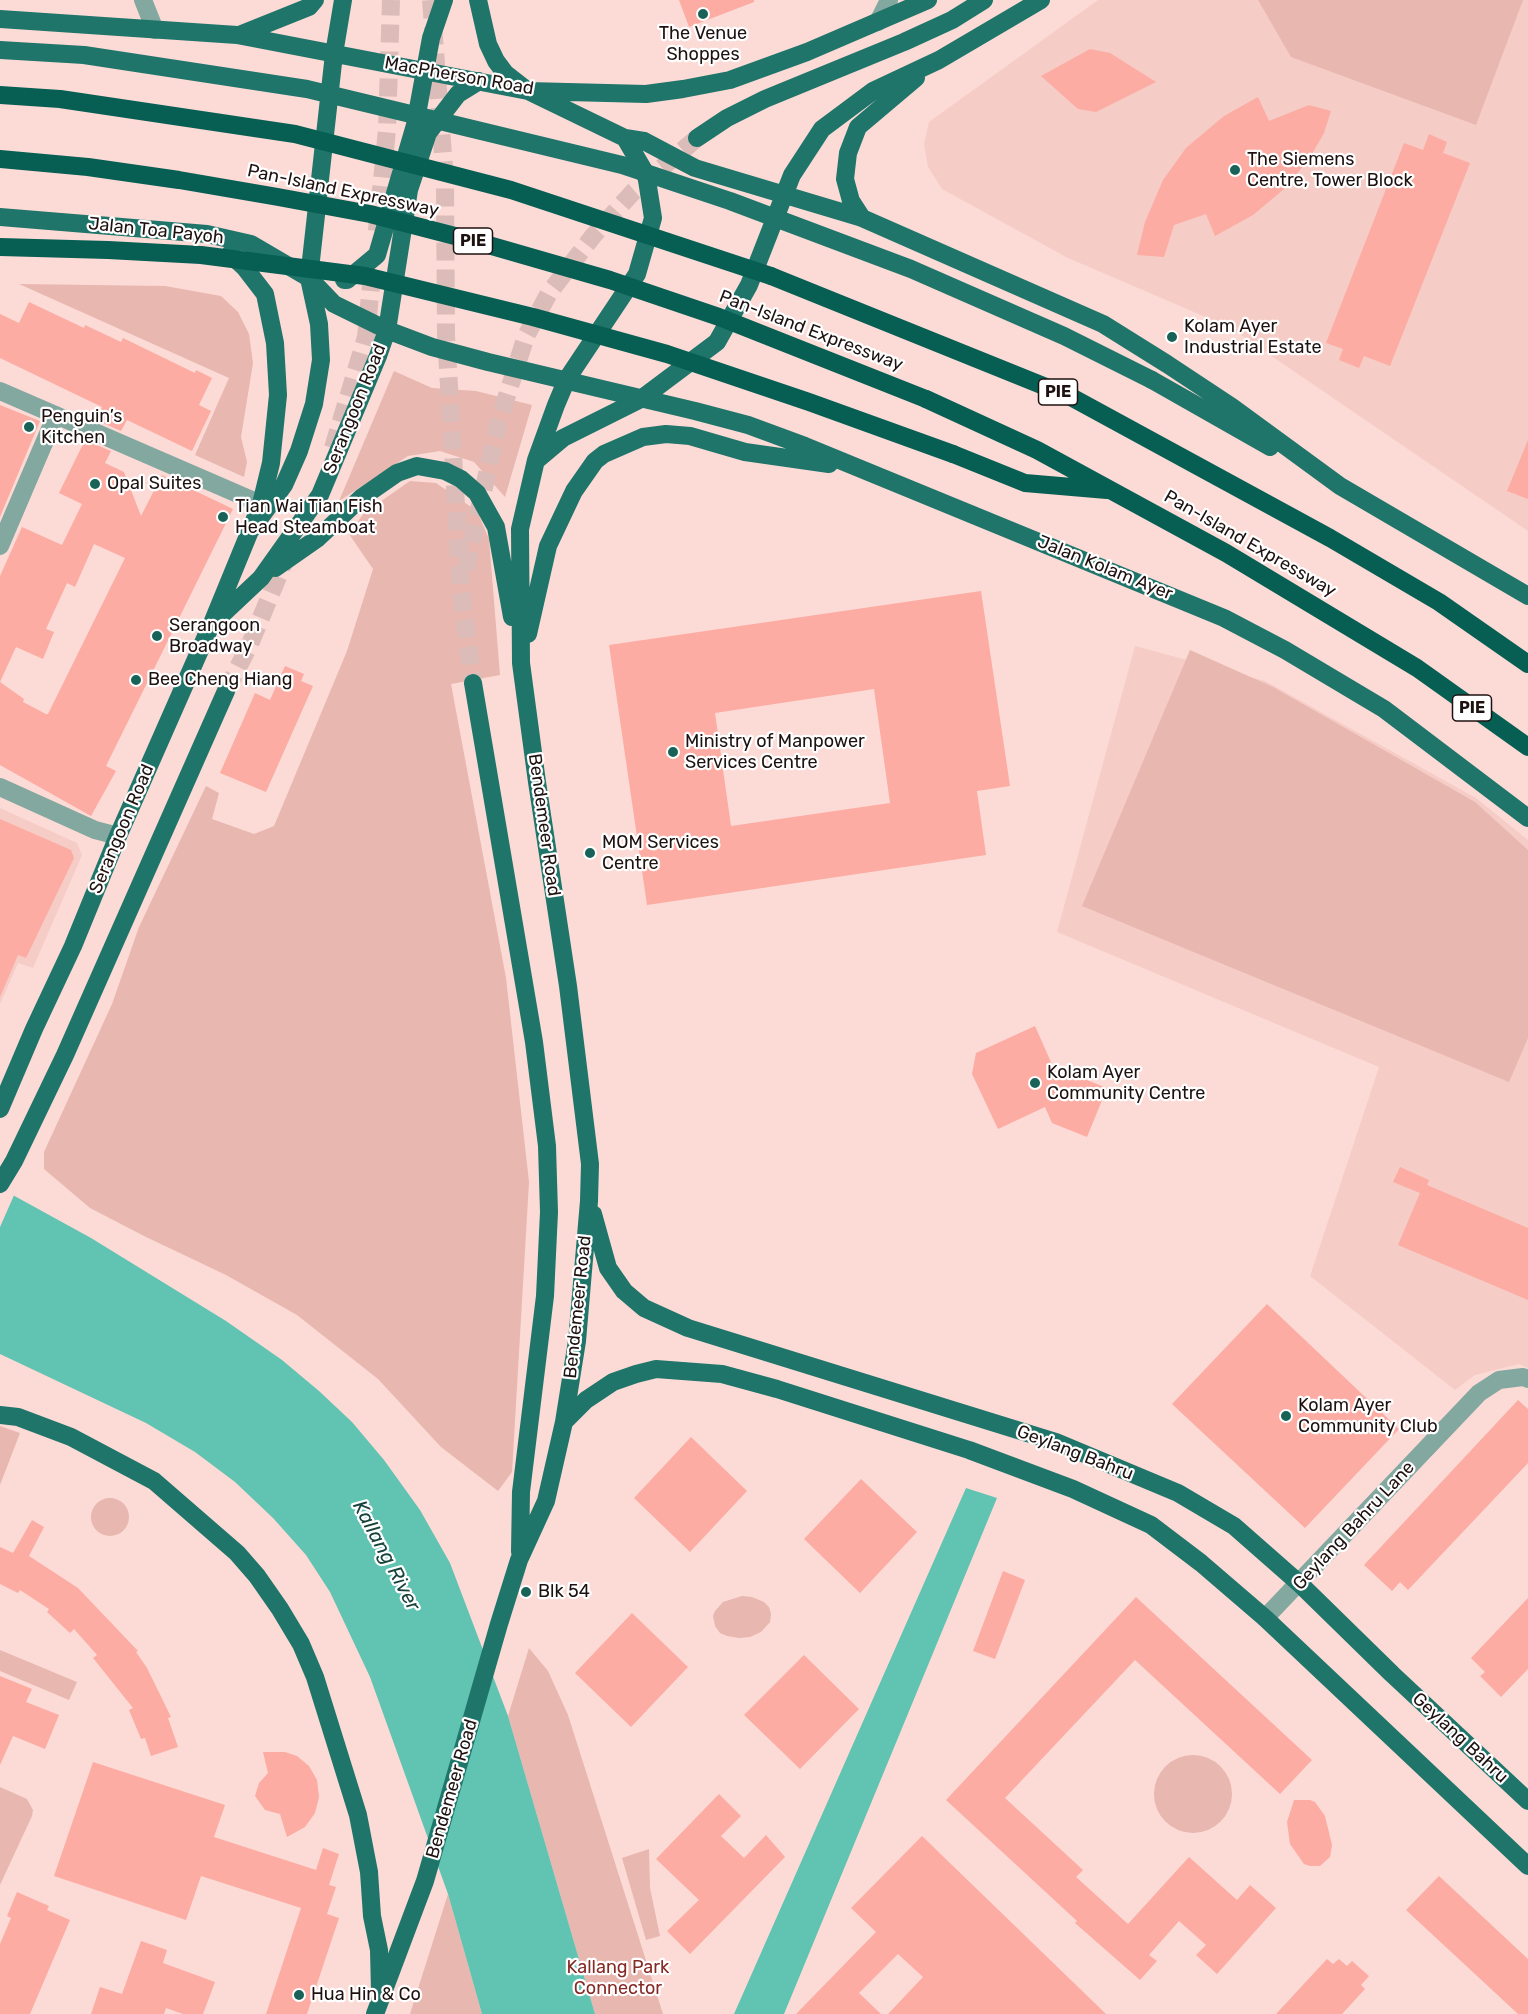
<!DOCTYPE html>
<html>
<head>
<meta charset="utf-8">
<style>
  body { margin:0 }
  canvas { display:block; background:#fcdad6 }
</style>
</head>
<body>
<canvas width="1528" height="2014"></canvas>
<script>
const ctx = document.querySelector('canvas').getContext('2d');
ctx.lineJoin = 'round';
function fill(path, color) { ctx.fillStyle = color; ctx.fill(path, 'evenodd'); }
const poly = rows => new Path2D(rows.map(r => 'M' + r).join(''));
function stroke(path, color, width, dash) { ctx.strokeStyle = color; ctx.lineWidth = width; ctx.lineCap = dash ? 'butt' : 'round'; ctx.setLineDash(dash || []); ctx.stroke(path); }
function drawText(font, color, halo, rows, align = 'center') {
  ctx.font = font + ' Rubik,sans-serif'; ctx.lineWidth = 4.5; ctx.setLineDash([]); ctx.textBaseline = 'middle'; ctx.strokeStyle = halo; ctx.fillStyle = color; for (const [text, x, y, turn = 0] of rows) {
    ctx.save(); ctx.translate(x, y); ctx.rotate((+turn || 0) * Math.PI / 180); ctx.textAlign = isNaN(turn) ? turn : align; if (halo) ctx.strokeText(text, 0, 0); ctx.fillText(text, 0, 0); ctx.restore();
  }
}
fill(poly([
  [1098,0,1528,0,1528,531,1229,327,1068,258,942,189,928,167,924,144,929,122],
  [1135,646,1265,681,1476,798,1528,840,1528,1368,1519,1364,1475,1375,1455,1390,1310,1276,1379,1067,1057,932],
  [0,808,77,843,82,855,33,968,18,963,0,1004]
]), '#f6ccc6');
fill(poly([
  [1258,0,1523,0,1476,125,1291,57],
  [19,284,165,286,221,296,238,312,249,334,253,363,241,437,247,462,244,477,195,455,229,378],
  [394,371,432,388,476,391,532,405,505,497,474,462,440,451,408,456,339,501],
  [410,481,436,483,477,511,489,539,500,675,451,684,506,978,529,1182,512,1472,498,1491,441,1447,378,1379,297,1315,226,1275,144,1236,90,1208,44,1169,44,1152,112,1004,139,927,206,786,219,793,212,819,254,834,274,826,347,651,373,569,349,534,364,513],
  [1190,650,1273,687,1475,802,1528,850,1528,1038,1509,1082,1082,906],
  [0,1426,20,1433,0,1485],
  '91 1517a19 19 0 1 1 38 0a19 19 0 1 1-38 0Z',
  [742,1596,752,1597,764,1602,769,1607,771,1614,770,1622,761,1632,750,1637,739,1638,727,1636,720,1633,715,1626,713,1616,715,1611,723,1602],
  [529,1648,548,1671,568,1715,663,2014,595,2014,508,1716],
  [0,1650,77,1682,69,1700,0,1671],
  '1154 1794a39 39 0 1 1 78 0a39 39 0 1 1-78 0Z',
  [0,1787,27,1799,33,1810,32,1816,0,1885],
  [649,1849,650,1888,660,1936,646,1940,622,1858],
  [448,1894,482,2014,410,2014]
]), '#e8b7b0');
fill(poly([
  [0,1188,91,1238,226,1321,282,1360,319,1391,352,1422,384,1460,420,1510,450,1563,508,1716,595,2014,482,2014,448,1894,370,1677,330,1592,306,1555,273,1518,235,1482,195,1452,146,1423,0,1354],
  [966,1488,997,1498,784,2014,734,2014]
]), '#61c3b2');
fill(poly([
  [0,1185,15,1193,0,1227]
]), '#fcdad6');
fill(poly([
  [679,0,754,0,754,2,689,27],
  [1090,49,1110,53,1156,82,1096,112,1078,109,1041,76],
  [1258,97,1269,121,1309,105,1331,111,1324,133,1309,159,1284,189,1253,215,1215,236,1206,214,1174,225,1164,257,1137,255,1145,222,1163,180,1186,148,1224,116],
  [1429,134,1447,142,1443,153,1470,163,1390,366,1364,356,1359,368,1339,360,1343,349,1326,343,1404,143,1423,150],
  [29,302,84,328,85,325,121,342,123,338,195,373,196,370,212,378,199,405,211,411,192,451,127,420,121,431,96,420,102,407,0,358,0,314,19,323],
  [0,405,40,421,0,517],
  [85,440,111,451,105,463,124,472,141,516,162,475,233,509,106,766,116,771,91,816,0,765,0,576,22,527,62,545,82,504,59,493],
  [94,544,125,558,48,714,46,714,23,702,24,699,0,682,16,647,43,659,54,632,46,629,67,583,75,587],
  [1528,440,1528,499,1507,491],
  [981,591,1010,786,977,791,986,855,647,905,609,645],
  [874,689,890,803,731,826,715,713],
  [285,666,304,674,301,681,313,686,266,792,220,773,255,693,270,700],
  [0,819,71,850,74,858,26,958,18,955,0,997],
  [1035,1026,1058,1078,1069,1073,1107,1088,1087,1137,1052,1123,1045,1107,998,1129,972,1074,976,1053],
  [1400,1167,1429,1180,1427,1185,1528,1228,1528,1300,1398,1245,1420,1193,1393,1182],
  [1267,1304,1399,1429,1305,1528,1172,1404],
  [1518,1400,1528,1409,1528,1463,1408,1590,1400,1582,1392,1591,1364,1565],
  [691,1437,747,1491,690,1552,634,1498],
  [861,1479,917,1532,860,1593,804,1539],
  [32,1520,44,1527,29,1556,78,1588,138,1651,136,1652,147,1668,171,1717,168,1718,178,1747,151,1756,145,1738,141,1739,129,1710,133,1708,93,1658,97,1655,74,1629,70,1633,47,1612,49,1609,20,1590,18,1593,0,1584,0,1547,13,1553],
  [1003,1571,1025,1580,995,1659,973,1651],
  [1136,1597,1312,1760,1280,1794,1135,1660,1005,1798,1083,1870,1076,1877,1128,1924,1189,1857,1237,1900,1250,1885,1276,1908,1217,1974,1196,1955,1206,1945,1179,1921,1149,1955,1157,1961,1140,1980,1075,1923,1077,1921,946,1800],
  [1528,1598,1528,1669,1501,1697,1480,1676,1485,1672,1471,1658],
  [632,1613,688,1667,631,1727,575,1673],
  [804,1655,859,1709,800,1769,744,1715],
  [0,1676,32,1689,26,1702,59,1715,45,1749,13,1736,0,1765],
  [263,1752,285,1752,297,1756,309,1766,317,1780,319,1797,315,1813,305,1827,287,1837,280,1814,265,1810,255,1796,259,1783,268,1773],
  [93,1762,225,1805,214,1837,316,1870,323,1848,339,1854,329,1885,336,1887,327,1914,339,1918,307,2014,266,2014,301,1908,201,1876,186,1920,54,1876],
  [719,1794,741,1816,721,1836,744,1858,766,1835,785,1857,690,1954,667,1931,699,1900,656,1859],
  [1294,1800,1310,1800,1315,1802,1325,1816,1332,1845,1330,1857,1320,1866,1310,1866,1304,1864,1290,1844,1287,1822],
  [922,1836,1106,2014,888,2014,923,1977,898,1954,859,1993,881,2014,796,2014,876,1932,851,1908],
  [1439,1876,1528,1959,1528,2014,1518,2014,1406,1910],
  [17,1892,49,1906,47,1910,70,1920,30,2014,0,2014,0,1944,11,1918,7,1916],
  [141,1941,167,1950,163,1963,215,1982,203,2014,183,2014,166,2008,164,2014,91,2014,100,1987,122,1994],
  [1327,1959,1333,1964,1339,1959,1347,1966,1352,1961,1369,1976,1361,1985,1365,1989,1342,2014,1276,2014]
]), '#fcaca2');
stroke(poly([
  [431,0,445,180,446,335,461,591,473,683],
  [377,231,387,130,391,0],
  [333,448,366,337,373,264],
  [466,569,498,424,526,336,549,293,593,236,633,192,697,138],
  [226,691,250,644,288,553]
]), '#dbbcb8', 18, [18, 9]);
stroke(poly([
  [143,0,155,30],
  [878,22,889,0],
  [0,391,261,504],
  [0,546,56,415],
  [0,787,95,830,118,836],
  [1265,1618,1479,1393,1499,1380,1523,1377,1528,1379]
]), '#82a8a0', 18);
stroke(poly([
  [478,0,488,44,496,61,505,73,528,91,625,138,644,141,695,168,862,218,1103,324,1167,364,1232,407,1340,486,1528,596],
  [0,19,237,35,528,91,646,94,683,89,730,80,807,52,928,0],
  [239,35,309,7,315,0],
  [697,138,727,118,765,99,904,42,952,20,984,0],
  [0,217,207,234,251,244,309,278,334,304,387,330,432,347,488,362,695,411,748,425,805,446,1224,618,1285,650,1384,709,1528,818],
  [862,218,851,201,845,179,848,153,858,127,916,78],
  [344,280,347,280,377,255,415,125,431,38,444,0],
  [1152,380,1270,447],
  [538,459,563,438,641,399,717,342,749,285,792,175,822,129,873,91,939,60,1041,0],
  [252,529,284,485,299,451,314,404,321,360,319,324,309,278,334,54,343,0],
  [275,568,318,538,361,498,397,473,417,466,445,471,461,479,477,493,496,527,512,617],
  [213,621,261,504,271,463,278,395,275,343,265,294,245,268,230,254],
  [528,634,548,546,574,491,595,461,604,454,643,437,666,434,690,436,745,452,829,464],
  [473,683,534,1042,547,1146,549,1212,545,1296,521,1492,520,1552],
  [0,1109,34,1029,73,946,118,836,211,625,261,578,320,495,378,356,387,330,409,190,428,133,458,94,479,81],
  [0,1184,14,1161,65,1055,226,691],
  [593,1214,608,1268,624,1291,644,1308,688,1328,1056,1442,1178,1493,1234,1526,1300,1584,1392,1674,1528,1801],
  [0,1415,18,1417,71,1437,154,1481,237,1553,257,1576,280,1609,301,1644,315,1677,358,1815,369,1872,372,1916,379,1950,380,1991],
  [564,1422,586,1400,613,1382,636,1374,656,1369,722,1374,777,1389,969,1450,1073,1489,1151,1525,1201,1563,1265,1618,1528,1866],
  [375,2014,425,1881,499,1624,519,1560,546,1501,564,1422,577,1341,589,1201,590,1164,568,986,537,782,521,663,520,529,536,460,556,405,567,379,637,274,653,218,646,174,625,138]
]), '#1f7569', 18);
stroke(poly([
  [771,276,1071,397,1330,538,1439,602,1528,664],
  [926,399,1037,450,1226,553,1417,668,1528,747],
  [953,454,1025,483,1107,490]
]), '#075f54', 18);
stroke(poly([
  [0,50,84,55,307,89,622,165,730,201,911,269,1064,336,1152,380]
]), '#1f7569', 18);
stroke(poly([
  [0,95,60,99,295,134,511,190,771,276],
  [0,159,88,167,179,180,278,197,370,214,478,242,610,280,719,317,926,399],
  [0,247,108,250,201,255,365,276,533,317,667,354,809,402,953,454]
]), '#075f54', 18);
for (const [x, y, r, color] of [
  [703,14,6,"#196258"],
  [1235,170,6,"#196258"],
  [1172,337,6,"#196258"],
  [29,427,6,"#196258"],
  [95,484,6,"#196258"],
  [223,517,6,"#196258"],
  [157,636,6,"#196258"],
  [136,680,6,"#196258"],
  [673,752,6,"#196258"],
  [590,853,6,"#196258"],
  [1035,1083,6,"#196258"],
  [1286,1416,6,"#196258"],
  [526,1592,6,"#196258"],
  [299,1995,6,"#196258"]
]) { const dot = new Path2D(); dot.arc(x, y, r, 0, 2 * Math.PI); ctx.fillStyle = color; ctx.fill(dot); stroke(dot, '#fff', 2); }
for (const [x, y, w] of [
  [473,241,39],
  [1058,392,39],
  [1472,708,39]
]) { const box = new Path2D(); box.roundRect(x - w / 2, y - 13, w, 26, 4.5); ctx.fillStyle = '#fff'; ctx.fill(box); stroke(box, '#1e1211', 1.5); }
drawText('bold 16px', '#1e1211', null, [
  ["PIE",473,241],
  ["PIE",1058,392],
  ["PIE",1472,708]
]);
drawText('18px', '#1e1211', '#fff', [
  ["The Venue",703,34,"center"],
  ["Shoppes",703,55,"center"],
  ["The Siemens",1247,160],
  ["Centre, Tower Block",1247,181],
  ["Kolam Ayer",1184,327],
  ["Industrial Estate",1184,348],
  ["Penguin’s",41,417],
  ["Kitchen",41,438],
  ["Opal Suites",107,484],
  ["Tian Wai Tian Fish",235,507],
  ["Head Steamboat",235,528],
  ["Serangoon",169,626],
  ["Broadway",169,647],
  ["Bee Cheng Hiang",148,680],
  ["Ministry of Manpower",685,742],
  ["Services Centre",685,763],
  ["MOM Services",602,843],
  ["Centre",602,864],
  ["Kolam Ayer",1047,1073],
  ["Community Centre",1047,1094],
  ["Kolam Ayer",1298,1406],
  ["Community Club",1298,1427],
  ["Blk 54",538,1592],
  ["Hua Hin & Co",311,1995]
], 'left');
drawText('18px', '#1e1211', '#fff', [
  ["MacPherson Road",459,76,10],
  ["Pan-Island Expressway",343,191,12],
  ["Jalan Toa Payoh",156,231,6],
  ["Pan-Island Expressway",811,331,21],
  ["Serangoon Road",355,409,-68],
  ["Pan-Island Expressway",1250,544,30],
  ["Jalan Kolam Ayer",1105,568,22],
  ["Bendemeer Road",544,825,82],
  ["Serangoon Road",122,829,-67],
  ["Bendemeer Road",578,1307,-84],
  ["Geylang Bahru",1075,1453,21],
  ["Geylang Bahru Lane",1354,1526,-47],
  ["Geylang Bahru",1460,1738,43],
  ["Bendemeer Road",452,1789,-74]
]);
drawText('18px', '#852a25', '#fff', [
  ["Kallang Park",618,1968],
  ["Connector",618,1989]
]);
drawText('italic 20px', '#17433c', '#fff', [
  ["Kallang River",386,1556,62]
]);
</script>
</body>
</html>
